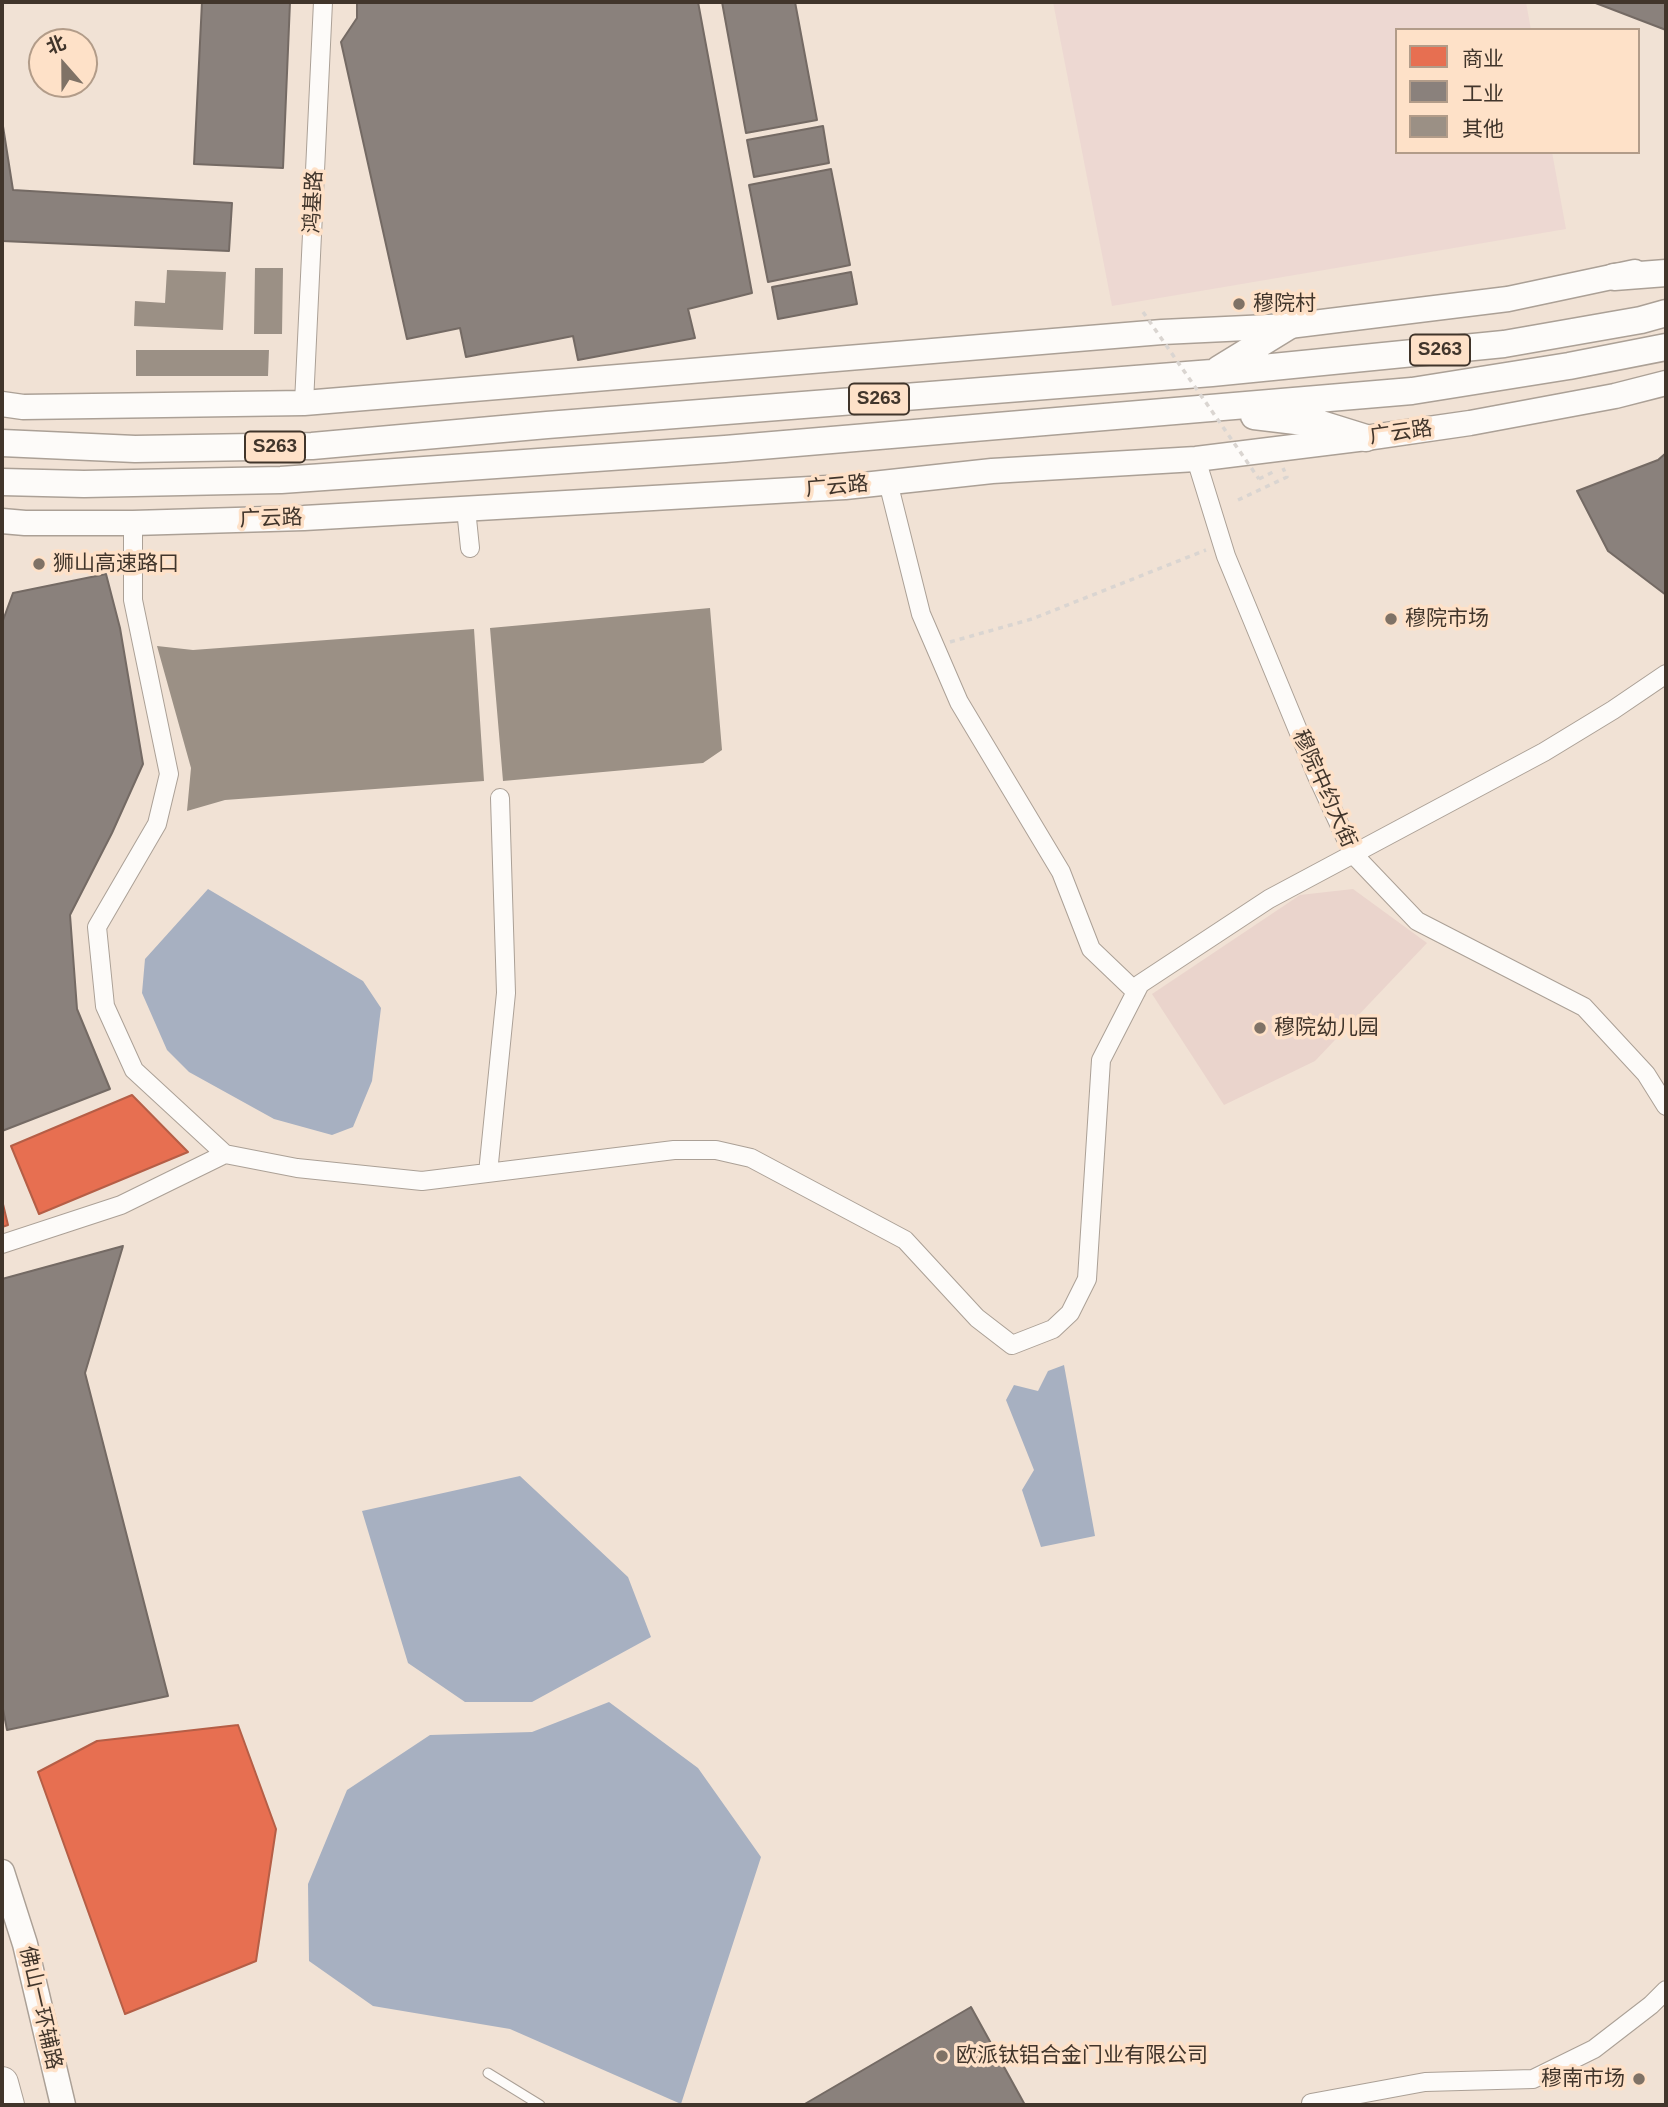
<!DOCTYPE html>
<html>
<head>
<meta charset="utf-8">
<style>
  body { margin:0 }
  #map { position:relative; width:1668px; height:2107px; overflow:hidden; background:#f1e2d5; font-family:Helvetica,"Noto Sans SC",sans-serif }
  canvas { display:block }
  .frame { position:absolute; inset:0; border:4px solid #41352b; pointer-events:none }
  .legend { position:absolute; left:1395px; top:28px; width:245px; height:126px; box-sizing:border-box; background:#fee1c8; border:2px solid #b29c89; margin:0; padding:9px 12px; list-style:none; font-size:21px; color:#41352b }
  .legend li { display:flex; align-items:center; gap:14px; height:35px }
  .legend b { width:35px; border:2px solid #b29c89 }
  .north { position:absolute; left:28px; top:28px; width:70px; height:70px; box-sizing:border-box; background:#fee1c8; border:2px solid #b29c89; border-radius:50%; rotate:339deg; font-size:19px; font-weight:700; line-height:28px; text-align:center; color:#41352b }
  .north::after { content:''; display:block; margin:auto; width:24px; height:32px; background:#7f7266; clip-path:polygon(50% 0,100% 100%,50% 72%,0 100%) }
</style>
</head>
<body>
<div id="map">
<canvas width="1668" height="2107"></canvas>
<div class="frame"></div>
<ul class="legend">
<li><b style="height:19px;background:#e76f51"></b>商业</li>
<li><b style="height:19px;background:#8a817c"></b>工业</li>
<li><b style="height:19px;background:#9b9085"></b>其他</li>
</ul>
<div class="north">北</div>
</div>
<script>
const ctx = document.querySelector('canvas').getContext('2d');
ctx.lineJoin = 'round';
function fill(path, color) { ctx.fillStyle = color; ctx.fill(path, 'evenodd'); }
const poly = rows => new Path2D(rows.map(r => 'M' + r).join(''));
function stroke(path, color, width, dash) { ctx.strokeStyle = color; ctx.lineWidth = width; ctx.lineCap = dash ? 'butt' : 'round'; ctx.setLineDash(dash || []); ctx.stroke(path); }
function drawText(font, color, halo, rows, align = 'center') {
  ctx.font = font + ' Helvetica,"Noto Sans SC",sans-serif'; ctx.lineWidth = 7; ctx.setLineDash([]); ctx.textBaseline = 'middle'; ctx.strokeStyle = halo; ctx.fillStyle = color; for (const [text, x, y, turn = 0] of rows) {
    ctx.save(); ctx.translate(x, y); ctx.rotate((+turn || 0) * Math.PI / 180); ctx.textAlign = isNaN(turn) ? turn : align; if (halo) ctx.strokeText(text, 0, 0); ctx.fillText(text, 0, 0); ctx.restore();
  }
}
fill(poly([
  [1053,2,1526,2,1531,30,1397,30,1397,152,1552,152,1566,229,1112,306]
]), '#edd8d2');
fill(poly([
  [1353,889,1427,943,1315,1061,1224,1105,1152,994,1300,895]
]), '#ead4cc');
fill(poly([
  [208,889,363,981,381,1008,372,1081,353,1127,332,1135,274,1119,189,1072,167,1050,142,993,145,959],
  [1064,1365,1095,1536,1041,1547,1022,1490,1034,1470,1006,1400,1014,1385,1038,1391,1048,1371],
  [520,1476,628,1577,651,1637,532,1702,465,1702,408,1663,362,1511],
  [609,1702,698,1768,761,1857,681,2104,510,2029,373,2006,309,1961,308,1884,347,1790,430,1735,532,1732]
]), '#a7b0c1');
const shops = poly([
  [132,1095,188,1152,39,1214,11,1146,132,1095],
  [2,1200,8,1225,2,1227,2,1200],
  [238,1725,276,1829,256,1961,125,2014,38,1772,97,1741,238,1725]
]);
fill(shops, '#e76f51');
stroke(shops, '#b55e46', 2);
const industry = poly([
  [202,2,290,2,283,168,194,164,202,2],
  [357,2,698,2,752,293,688,309,695,338,578,360,573,336,466,357,460,328,407,339,341,42,357,18,357,2],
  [722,2,795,2,817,120,746,133,722,2],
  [1593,2,1666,2,1666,30,1593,2],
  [2,120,13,190,232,203,229,251,2,241,2,120],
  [823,126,829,163,754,177,747,140,823,126],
  [831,169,850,265,768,282,749,185,831,169],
  [851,272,857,304,778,319,772,287,851,272],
  [1666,453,1666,595,1608,551,1577,491,1658,460,1666,453],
  [106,574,120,628,143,764,112,833,70,915,77,1009,110,1089,2,1131,2,623,13,593,106,574],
  [123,1246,85,1373,168,1696,7,1730,2,1704,2,1279,123,1246],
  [971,2007,1025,2105,803,2105,971,2007]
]);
fill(industry, '#8a817c');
stroke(industry, '#746a64', 2);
fill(poly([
  [255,268,283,268,282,334,254,334],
  [167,270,226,272,223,330,134,326,135,301,165,303],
  [136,350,269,350,268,376,136,376],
  [710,608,722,750,703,763,503,781,490,628],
  [474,629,484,781,225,800,187,811,191,768,157,646,193,650]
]), '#9b9085');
const lane = poly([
  [488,2073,540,2105]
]);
const street = poly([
  [304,403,323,2],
  [1196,459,1226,556,1316,774,1353,854,1417,921,1584,1007,1646,1074,1666,1106],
  [888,482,921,614,959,702,1061,872,1091,949,1136,992],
  [466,509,470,548],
  [133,523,133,600,169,774,157,824,97,927,105,1006,134,1070,225,1154],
  [488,1173,506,993,500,798],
  [2,1244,121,1205,225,1154,297,1168,422,1181,674,1150,716,1150,751,1158,905,1240,977,1318,1012,1345,1053,1329,1070,1313,1087,1279,1101,1060,1140,984,1269,899,1544,752,1613,710,1666,674],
  [1311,2103,1425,2082,1533,2079,1594,2049,1651,2005,1666,1990]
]);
const secondary = poly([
  [2,404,23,407,304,403,1162,332,1289,326,1508,299,1635,272],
  [2,521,25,523,133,523,304,518,845,487,992,471,1196,459,1366,438,1470,423,1615,396,1666,383],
  [2,1872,25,1944,63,2105]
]);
const primary = poly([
  [1614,277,1666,273],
  [1219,369,1289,326],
  [1254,416,1321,424,1366,438],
  [2,443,135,449,312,446,547,425,1212,373,1504,344,1641,320,1666,313],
  [2,482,84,484,281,480,725,449,1412,391,1569,366,1666,347]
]);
const highway = poly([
  [2,2083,8,2105]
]);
stroke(lane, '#aba096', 11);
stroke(street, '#aba096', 20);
stroke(secondary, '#aba096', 27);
stroke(primary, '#aba096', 29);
stroke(highway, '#aba096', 34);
stroke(poly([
  [1259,479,1273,472],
  [1238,500,1287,477,1283,468],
  [950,642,1032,619,1206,550]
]), '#dad5d1', 3.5, [5, 5]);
stroke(lane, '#fdfbf9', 9);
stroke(street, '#fdfbf9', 18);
stroke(secondary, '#fdfbf9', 24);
stroke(primary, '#fdfbf9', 26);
stroke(highway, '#fdfbf9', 32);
stroke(poly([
  [1143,312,1259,479]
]), '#dad5d1', 3.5, [5, 5]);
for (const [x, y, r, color] of [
  [1239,304,7,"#7f7266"],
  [39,564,7,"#7f7266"],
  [1391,619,7,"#7f7266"],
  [1260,1028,7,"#7f7266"],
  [942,2056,7,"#7f7266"],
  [1639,2079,7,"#7f7266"]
]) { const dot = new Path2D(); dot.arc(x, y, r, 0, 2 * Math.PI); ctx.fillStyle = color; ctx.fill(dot); stroke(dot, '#fee1c8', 2.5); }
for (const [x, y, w] of [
  [1440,350,60],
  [879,399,60],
  [275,447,60]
]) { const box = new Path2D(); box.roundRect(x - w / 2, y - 15.5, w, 31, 5); ctx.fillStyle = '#fee1c8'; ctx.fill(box); stroke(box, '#41352b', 2); }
drawText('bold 19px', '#41352b', null, [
  ["S263",1440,350],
  ["S263",879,399],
  ["S263",275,447]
]);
drawText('21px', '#41352b', '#fee1c8', [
  ["鸿基路",314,202,-87],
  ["广云路",1401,433,-8],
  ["广云路",837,487,-5],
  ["广云路",271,519,-2],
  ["穆院中约大街",1324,789,66],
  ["佛山一环辅路",40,2008,77]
]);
drawText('21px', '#41352b', '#fee1c8', [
  ["穆院村",1253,304],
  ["狮山高速路口",53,564],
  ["穆院市场",1405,619],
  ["穆院幼儿园",1274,1028],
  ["欧派钛铝合金门业有限公司",956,2056],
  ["穆南市场",1625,2079,"right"]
], 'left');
</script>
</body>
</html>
